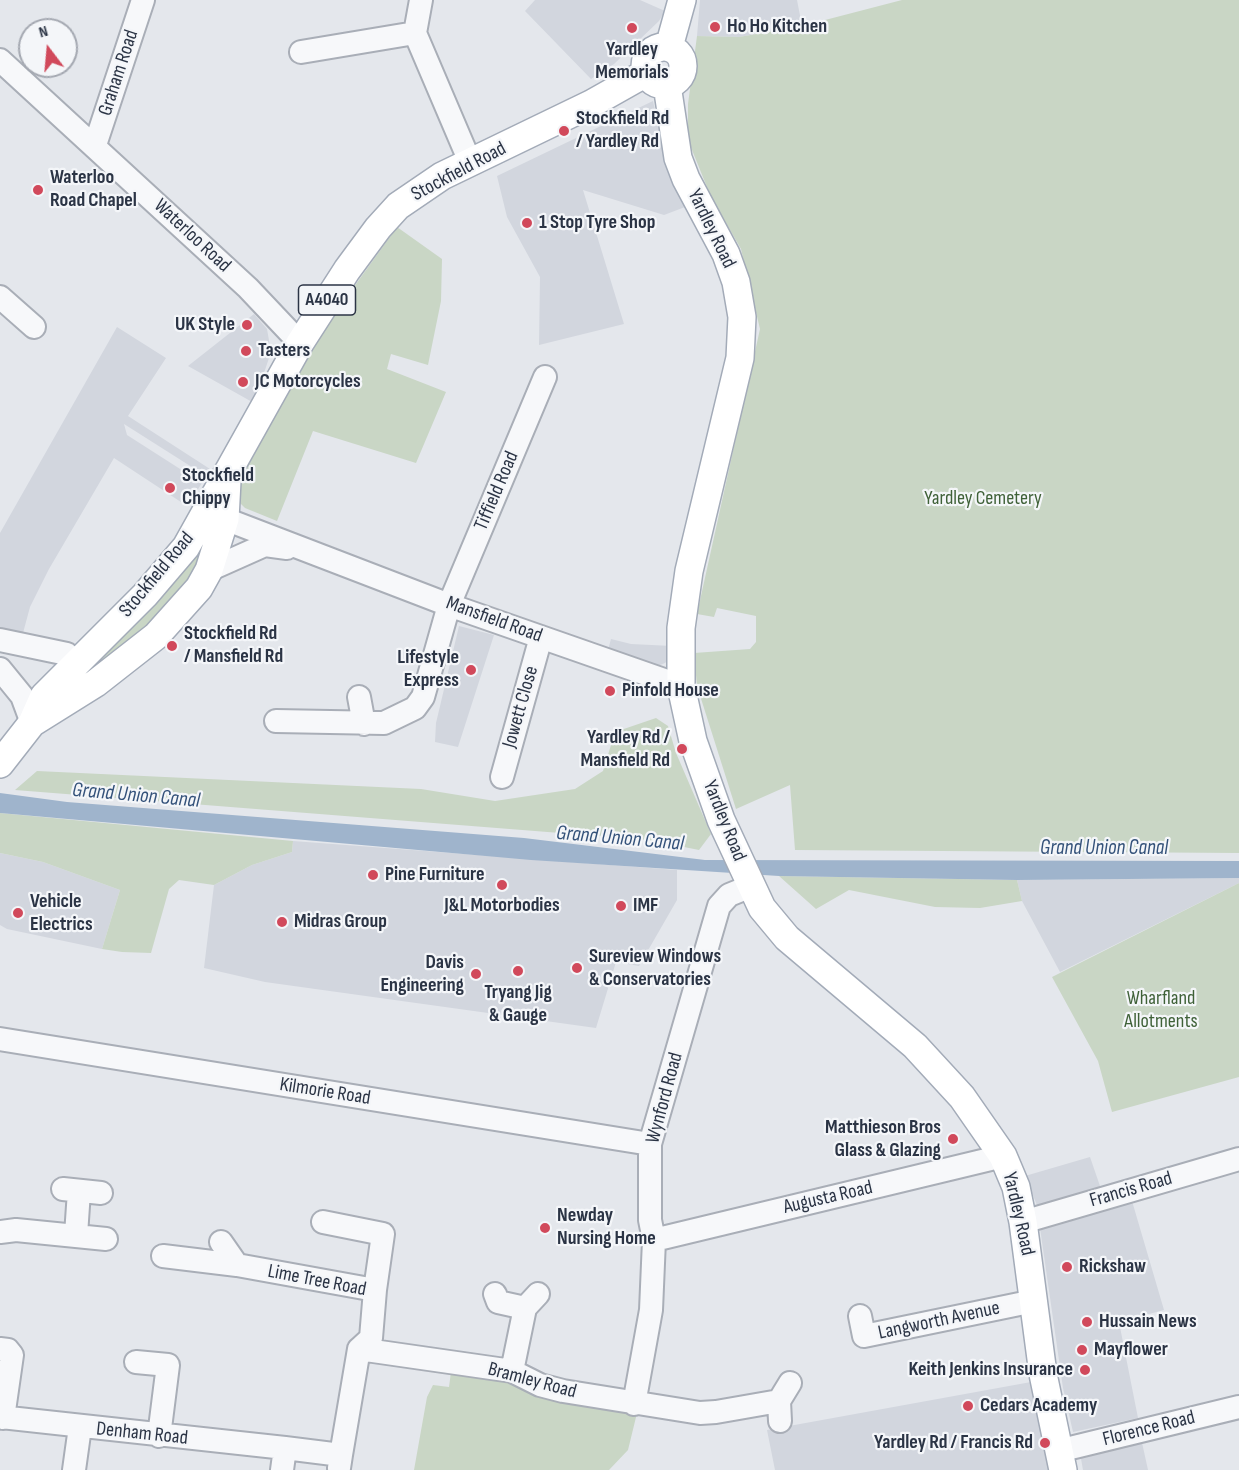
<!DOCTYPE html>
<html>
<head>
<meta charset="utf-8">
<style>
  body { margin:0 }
  #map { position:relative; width:1239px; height:1470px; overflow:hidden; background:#e4e7ec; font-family:"Sofia Sans Condensed",sans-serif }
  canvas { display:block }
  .north { position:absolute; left:18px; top:18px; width:60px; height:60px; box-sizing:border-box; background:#f4f6f9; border:2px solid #a4a8b1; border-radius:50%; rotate:344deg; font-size:16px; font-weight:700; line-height:24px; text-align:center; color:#2b3445 }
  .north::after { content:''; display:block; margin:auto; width:21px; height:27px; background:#d1495b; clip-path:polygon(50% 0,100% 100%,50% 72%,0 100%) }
</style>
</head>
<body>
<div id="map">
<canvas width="1239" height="1470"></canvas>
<div class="north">N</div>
</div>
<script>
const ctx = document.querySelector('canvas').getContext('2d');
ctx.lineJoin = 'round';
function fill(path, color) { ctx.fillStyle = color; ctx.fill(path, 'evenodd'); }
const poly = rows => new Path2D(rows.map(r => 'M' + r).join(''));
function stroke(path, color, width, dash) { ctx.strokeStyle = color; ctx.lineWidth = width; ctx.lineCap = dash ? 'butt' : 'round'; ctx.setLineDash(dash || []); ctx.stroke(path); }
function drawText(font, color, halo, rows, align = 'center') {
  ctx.font = font + ' "Sofia Sans Condensed",sans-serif'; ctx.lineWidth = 4.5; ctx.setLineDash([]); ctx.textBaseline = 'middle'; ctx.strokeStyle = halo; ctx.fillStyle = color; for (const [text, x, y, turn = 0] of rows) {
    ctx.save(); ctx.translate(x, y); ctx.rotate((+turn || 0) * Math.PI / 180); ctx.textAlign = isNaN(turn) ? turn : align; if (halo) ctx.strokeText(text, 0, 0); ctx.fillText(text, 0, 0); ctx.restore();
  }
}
fill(poly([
  [535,0,640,0,665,11,659,21,614,64,591,79,525,11],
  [700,0,797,0,802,26,739,37,697,36],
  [653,101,663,147,685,207,664,215,583,190,624,324,539,345,540,277,507,217,497,176],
  [254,314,267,329,271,352,254,403,188,366],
  [117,327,166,358,128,416,210,469,206,476,124,424,127,435,202,483,187,506,114,458,49,569,30,607,23,633,0,631,0,533],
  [459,626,494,635,458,747,435,742,436,723],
  [611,639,631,644,672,646,670,658,665,663,653,668,608,650],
  [293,841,677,870,677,900,639,966,616,962,596,1028,265,982,204,968,214,885,252,865,292,852],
  [0,853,43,862,120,890,102,949,7,929,0,925],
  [1239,878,1239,883,1060,972,1022,901,1017,880],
  [1090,1157,1101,1189,1039,1210,1025,1176],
  [1132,1201,1164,1310,1119,1322,1138,1418,1073,1432,1063,1388,1040,1228],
  [1031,1382,1052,1470,775,1470,767,1430],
  [1141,1438,1148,1470,1083,1470,1080,1453]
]), '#d2d6de');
fill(poly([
  [902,0,1239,0,1239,853,795,850,790,785,736,809,697,686,694,653,750,649,756,642,756,616,717,608,714,617,697,614,760,329,741,249,711,197,688,140,688,104,697,36,739,37,802,26],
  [397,227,442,259,441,301,428,365,391,354,387,369,446,392,416,463,313,431,277,521,245,508,237,500,235,490,315,341],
  [201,547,206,549,195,579,166,617,103,665,98,663,97,655],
  [656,718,668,726,676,753,711,834,699,850,649,840,15,790,37,771,421,789,495,801,575,789,603,771,615,732],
  [0,813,293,841,292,852,252,865,214,885,179,880,169,889,151,953,122,952,102,949,120,890,43,862,0,853],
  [779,876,1017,880,1022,901,980,908,935,907,849,890,816,909],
  [1239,883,1239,1077,1112,1112,1098,1061,1052,977],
  [451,1372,506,1380,530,1393,563,1401,637,1413,628,1450,609,1470,414,1470,427,1397,433,1385,449,1387]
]), '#c9d6c5');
fill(poly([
  [0,793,67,802,524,838,705,860,1239,861,1239,878,1017,880,779,876,531,860,0,813]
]), '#9fb4cc');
const minor = poly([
  [421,0,415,33,470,162],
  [301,52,415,33],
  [0,60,248,288,300,343],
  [95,145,143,0],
  [0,297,34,327],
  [225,519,449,605,681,686],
  [209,570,265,545,287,548],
  [0,640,67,654,76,664],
  [0,669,22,696,32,723],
  [359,697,364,724],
  [276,721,384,723,415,708,423,697,449,605,545,377],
  [502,777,541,637],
  [0,1039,650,1144],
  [63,1189,101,1193],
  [323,1222,383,1234,375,1290],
  [1023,1222,1239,1159],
  [0,1232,16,1230,106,1239],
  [76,1235,79,1191],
  [654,1240,1003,1156],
  [221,1242,237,1265],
  [163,1256,237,1265,375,1290,371,1338,359,1349,341,1455],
  [495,1294,498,1302,525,1308,538,1294],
  [860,1316,864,1336,1034,1301],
  [0,1349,8,1350,12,1355,3,1418],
  [359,1349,512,1371,540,1385,563,1391,700,1413,716,1412,779,1401,780,1421],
  [136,1362,168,1365,159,1436],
  [512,1371,525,1308],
  [779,1401,790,1383],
  [634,1404,651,1310,654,1240,650,1220,650,1144,719,906,729,895,751,886],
  [0,1417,285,1448],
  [1058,1451,1239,1407],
  [74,1470,80,1427],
  [282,1470,285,1448,341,1455,339,1468]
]);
const major = poly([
  '645 66a19 19 0 1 1 38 0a19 19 0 1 1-38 0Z',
  [669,47,682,0],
  [667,85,678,158,686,179,726,254,736,282,742,317,740,358,689,571,681,628,681,686,693,741,721,820,762,908,787,938,915,1046,962,1097,1003,1156,1016,1187,1023,1222,1043,1374,1063,1470],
  [32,723,96,683,156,636,199,588,209,570,225,519,227,481],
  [0,764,32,723,44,696,145,595,186,547,300,343,347,270,378,228,398,206,442,176,591,104,646,73]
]);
stroke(minor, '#a9aeb7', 26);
stroke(major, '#a3abb8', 30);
stroke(minor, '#f7f8fa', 22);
stroke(major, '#fff', 27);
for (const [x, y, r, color] of [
  [715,27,6,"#d1495b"],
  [632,28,6,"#d1495b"],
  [564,131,6,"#d1495b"],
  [38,190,6,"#d1495b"],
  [527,223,6,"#d1495b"],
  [247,325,6,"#d1495b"],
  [246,351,6,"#d1495b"],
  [243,382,6,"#d1495b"],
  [170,488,6,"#d1495b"],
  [172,646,6,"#d1495b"],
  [471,670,6,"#d1495b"],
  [610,691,6,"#d1495b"],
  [682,749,6,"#d1495b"],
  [373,875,6,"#d1495b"],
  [502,885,6,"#d1495b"],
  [621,906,6,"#d1495b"],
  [18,913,6,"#d1495b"],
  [282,922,6,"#d1495b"],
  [577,968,6,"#d1495b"],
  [518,971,6,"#d1495b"],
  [476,974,6,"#d1495b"],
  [953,1139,6,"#d1495b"],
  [545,1228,6,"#d1495b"],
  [1067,1267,6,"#d1495b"],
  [1087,1322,6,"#d1495b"],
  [1082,1350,6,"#d1495b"],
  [1085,1370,6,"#d1495b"],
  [968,1406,6,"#d1495b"],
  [1045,1443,6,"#d1495b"]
]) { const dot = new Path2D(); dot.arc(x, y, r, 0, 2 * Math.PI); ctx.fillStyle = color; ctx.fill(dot); stroke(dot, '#f4f6f9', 2); }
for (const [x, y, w] of [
  [327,300,57]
]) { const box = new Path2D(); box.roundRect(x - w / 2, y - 15, w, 30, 4.5); ctx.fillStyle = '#f4f6f9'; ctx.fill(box); stroke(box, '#2b3445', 1.5); }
drawText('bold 18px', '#2b3445', null, [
  ["A4040",327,300]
]);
drawText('bold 20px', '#2b3445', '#f4f6f9', [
  ["Ho Ho Kitchen",727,27],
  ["Yardley",632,50,"center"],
  ["Memorials",632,73,"center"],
  ["Stockfield Rd",576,119],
  ["/ Yardley Rd",576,142],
  ["Waterloo",50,178],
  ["Road Chapel",50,201],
  ["1 Stop Tyre Shop",539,223],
  ["UK Style",235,325,"right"],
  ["Tasters",258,351],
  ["JC Motorcycles",255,382],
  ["Stockfield",182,476],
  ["Chippy",182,499],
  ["Stockfield Rd",184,634],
  ["/ Mansfield Rd",184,657],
  ["Lifestyle",459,658,"right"],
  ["Express",459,681,"right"],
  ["Pinfold House",622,691],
  ["Yardley Rd /",670,738,"right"],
  ["Mansfield Rd",670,761,"right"],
  ["Pine Furniture",385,875],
  ["Vehicle",30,902],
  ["Electrics",30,925],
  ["J&L Motorbodies",502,906,"center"],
  ["IMF",633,906],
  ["Midras Group",294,922],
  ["Sureview Windows",589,957],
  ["& Conservatories",589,980],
  ["Davis",464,963,"right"],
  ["Engineering",464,986,"right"],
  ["Tryang Jig",518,993,"center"],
  ["& Gauge",518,1016,"center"],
  ["Matthieson Bros",941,1128,"right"],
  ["Glass & Glazing",941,1151,"right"],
  ["Newday",557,1216],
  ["Nursing Home",557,1239],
  ["Rickshaw",1079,1267],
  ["Hussain News",1099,1322],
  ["Mayflower",1094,1350],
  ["Keith Jenkins Insurance",1073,1370,"right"],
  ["Cedars Academy",980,1406],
  ["Yardley Rd / Francis Rd",1033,1443,"right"]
], 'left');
drawText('20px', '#2b3445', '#f4f6f9', [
  ["Graham Road",119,73,-72],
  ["Stockfield Road",459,172,-28],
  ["Yardley Road",711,229,64],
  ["Waterloo Road",192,236,43],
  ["Tiffield Road",497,491,-67],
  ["Stockfield Road",157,575,-50],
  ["Mansfield Road",494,620,20],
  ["Jowett Close",521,707,-74],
  ["Yardley Road",724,821,68],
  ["Kilmorie Road",325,1092,9],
  ["Wynford Road",665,1098,-75],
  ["Francis Road",1131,1190,-16],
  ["Augusta Road",828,1198,-13],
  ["Yardley Road",1018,1214,77],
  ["Lime Tree Road",317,1281,11],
  ["Langworth Avenue",939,1321,-12],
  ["Bramley Road",532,1381,15],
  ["Florence Road",1149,1429,-14],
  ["Denham Road",142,1434,6]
]);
drawText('20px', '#3f6138', '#f4f6f9', [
  ["Yardley Cemetery",983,499],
  ["Wharfland",1161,999],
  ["Allotments",1161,1022]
]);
drawText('italic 21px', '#34527a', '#f4f6f9', [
  ["Grand Union Canal",136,796,5],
  ["Grand Union Canal",620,839,5],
  ["Grand Union Canal",1104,849]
]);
</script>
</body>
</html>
